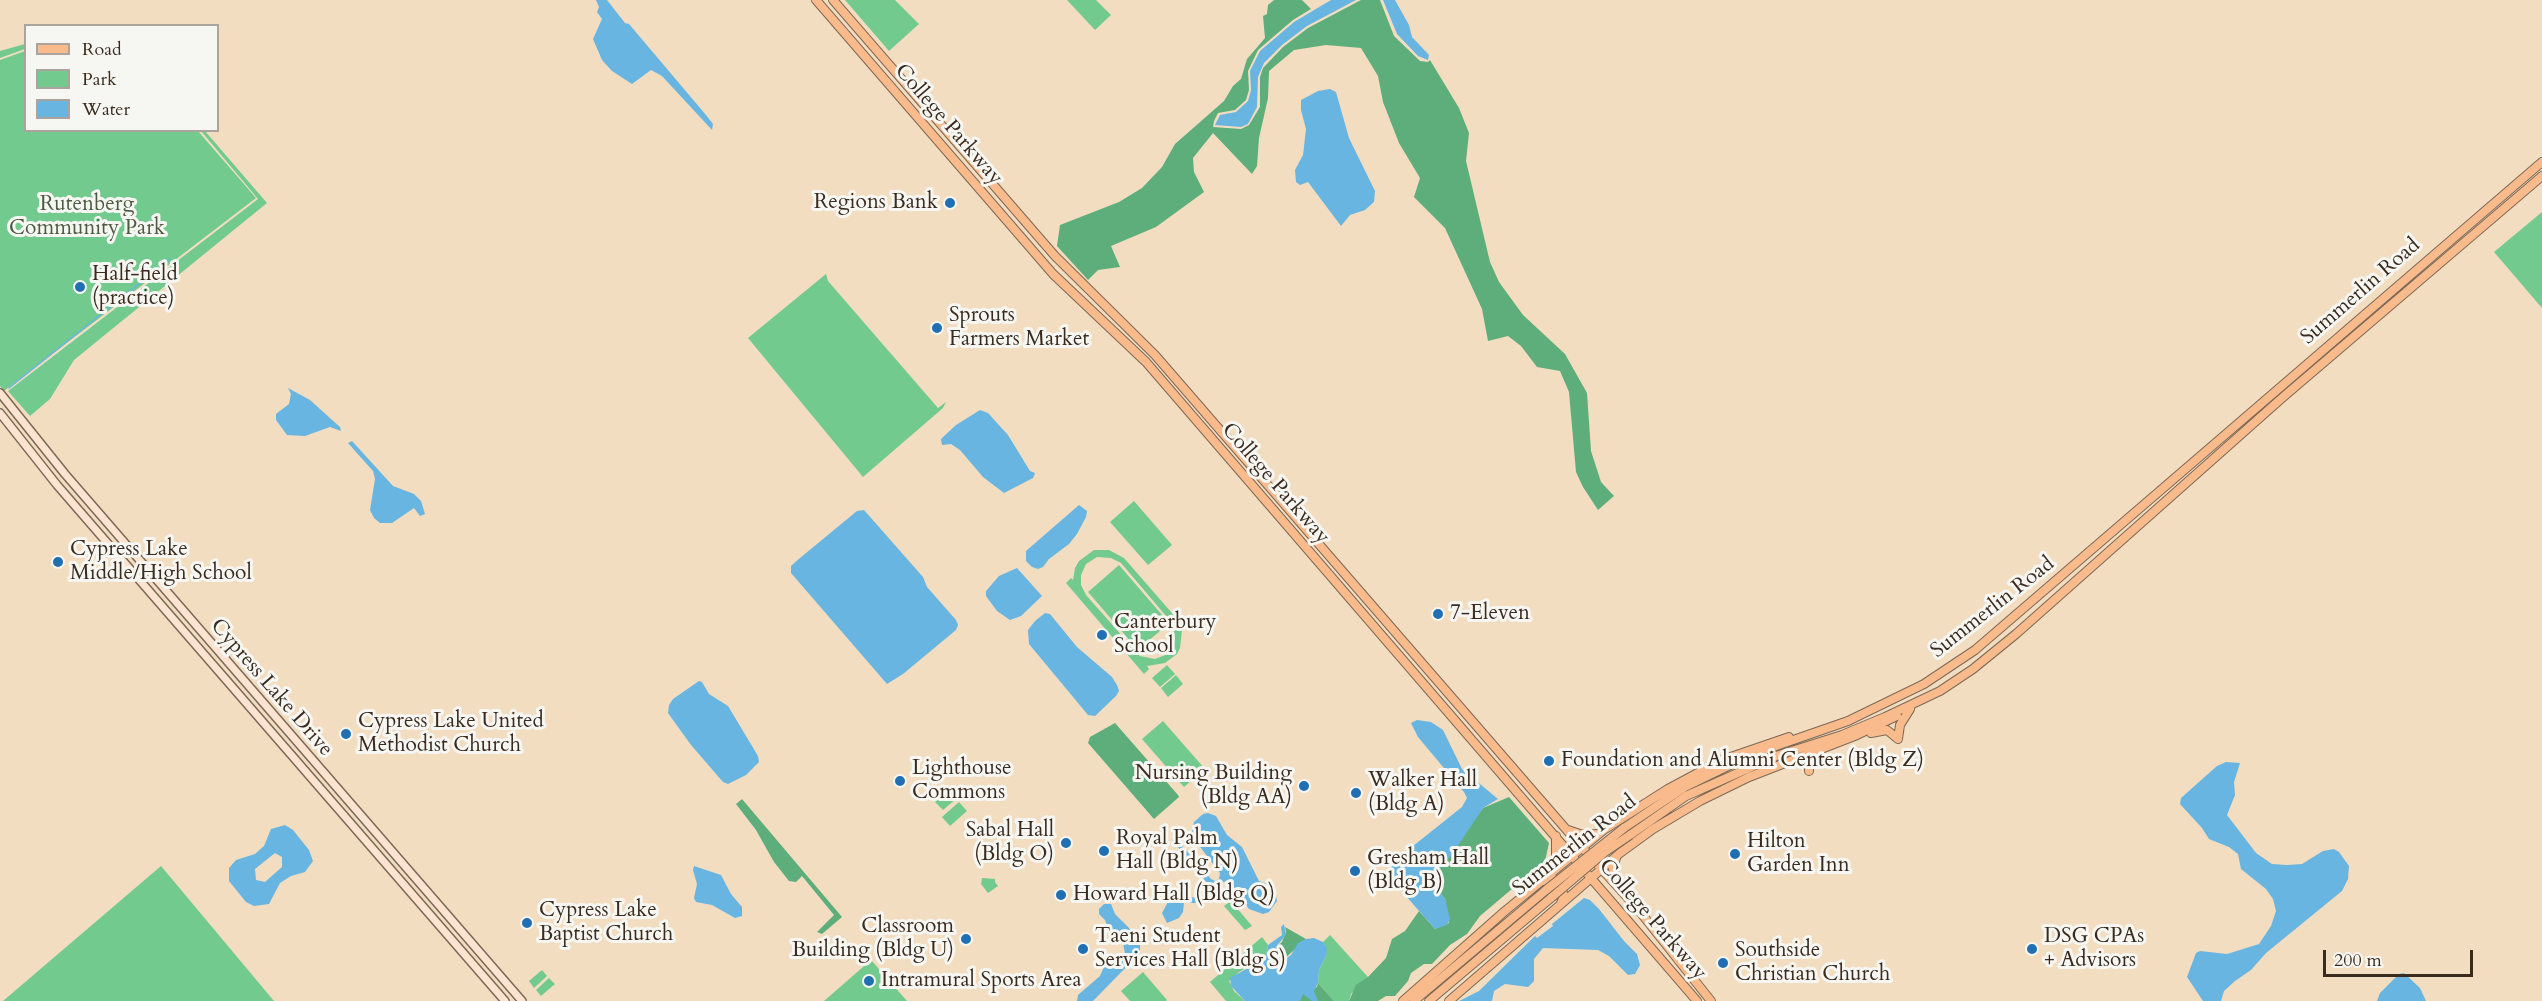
<!DOCTYPE html>
<html>
<head>
<meta charset="utf-8">
<style>
  body { margin:0 }
  #map { position:relative; width:2542px; height:1001px; overflow:hidden; background:#f2ddc1; font-family:Cardo,serif }
  canvas { display:block }
  .legend { position:absolute; left:24px; top:24px; width:195px; height:108px; box-sizing:border-box; background:#f6f6f2; border:2px solid #aba49d; margin:0; padding:8px 10px; list-style:none; font-size:18px; color:#3b2a1e }
  .legend li { display:flex; align-items:center; gap:12px; height:30px }
  .legend b { width:30px; border:2px solid #aba49d }
  .scale { position:absolute; left:2323px; top:950px; width:150px; height:27px; box-sizing:border-box; border:3px solid #3b2a1e; border-top:0; padding-left:8px; font-size:18px; line-height:21px; white-space:nowrap; color:#3b2a1e; -webkit-text-stroke:4px #f6f6f2; paint-order:stroke }
</style>
</head>
<body>
<div id="map">
<canvas width="2542" height="1001"></canvas>
<ul class="legend">
<li><b style="height:8px;background:#fabb8c"></b>Road</li>
<li><b style="height:16px;background:#72ca8f"></b>Park</li>
<li><b style="height:16px;background:#67b5e0"></b>Water</li>
</ul>
<div class="scale">200 m</div>
</div>
<script>
const c = document.querySelector('canvas').getContext('2d');
c.lineJoin = 'round';
function fillPath(path, color) {
  c.fillStyle = color;
  c.fill(path, 'evenodd');
}
function poly(rows) {
  const path = new Path2D();
  for (const r of rows) {
    path.moveTo(r[0], r[1]);
    for (let i = 2; i < r.length; i += 2) path.lineTo(r[i], r[i + 1]);
  }
  return path;
}
function strokePath(path, color, width, dash) {
  c.strokeStyle = color;
  c.lineWidth = width;
  c.lineCap = dash ? 'butt' : 'round';
  c.setLineDash(dash || []);
  c.stroke(path);
}
function label(font, color, halo, rows, align = 'center') {
  c.font = font + ' Cardo,serif';
  c.lineWidth = 6;
  c.setLineDash([]);
  c.textBaseline = 'middle';
  c.strokeStyle = halo;
  c.fillStyle = color;
  for (const [text, x, y, turn = 0] of rows) {
    c.save();
    c.translate(x, y);
    c.rotate((+turn || 0) * Math.PI / 180);
    c.textAlign = isNaN(turn) ? turn : align;
    if (halo) c.strokeText(text, 0, 0);
    c.fillText(text, 0, 0);
    c.restore();
  }
}
fillPath(poly([
  [845,0,895,0,919,24,889,51],
  [1067,0,1096,0,1111,15,1095,30],
  [25,44,25,49,0,58,0,51],
  [25,51,26,130,198,131,256,198,4,391,0,386,0,60],
  [201,131,205,131,267,203,74,360,50,399,30,416,8,391,258,199],
  [2542,212,2542,308,2494,252],
  [826,274,828,281,938,408,946,402,943,408,863,477,748,338],
  [1134,501,1172,545,1148,565,1110,522],
  [1094,550,1109,550,1124,558,1178,620,1182,630,1180,648,1177,654,1165,663,1147,666,1149,669,1144,674,1066,583,1071,578,1073,580,1075,568,1079,561],
  [1097,557,1111,558,1121,563,1172,623,1175,639,1172,649,1168,654,1155,659,1140,656,1086,595,1081,585,1081,575,1086,564],
  [1119,565,1169,623,1138,650,1088,592],
  [1167,665,1175,674,1160,687,1152,678],
  [1176,675,1183,684,1168,697,1161,688],
  [1163,721,1205,769,1184,787,1142,739],
  [949,790,956,799,943,810,935,802],
  [959,802,967,811,950,826,942,817],
  [161,866,274,1001,3,1001],
  [982,878,995,879,995,882,998,886,988,893,981,884],
  [1231,901,1252,926,1245,930,1224,906],
  [1330,935,1368,977,1351,994,1349,1001,1334,1001,1318,983,1319,970,1326,956,1325,945,1323,942],
  [1262,937,1268,945,1266,957,1239,972,1229,981,1234,991,1245,1001,1226,1001,1210,982],
  [871,960,907,1001,824,1001],
  [542,970,547,976,534,988,529,981],
  [1143,972,1167,1000,1166,1001,1130,1001,1121,991],
  [549,978,555,984,541,996,536,990]
]), '#72ca8f');
fillPath(poly([
  [1274,0,1302,0,1311,9,1293,20,1258,50,1248,71,1249,90,1246,100,1235,110,1218,113,1214,121,1213,127,1241,129,1249,125,1260,107,1260,77,1263,68,1283,47,1308,28,1361,0,1380,0,1394,36,1420,61,1428,62,1430,60,1459,108,1469,133,1466,161,1490,262,1499,282,1523,315,1565,354,1587,393,1591,451,1601,482,1614,496,1598,510,1583,487,1576,472,1569,392,1560,371,1537,367,1521,346,1508,336,1488,341,1482,309,1445,228,1414,197,1420,178,1399,143,1383,102,1378,76,1361,48,1326,45,1294,50,1269,71,1268,98,1259,138,1257,166,1252,174,1213,133,1193,158,1194,172,1204,192,1156,227,1111,246,1120,267,1098,270,1088,280,1057,246,1060,225,1119,202,1142,188,1162,167,1175,144,1224,101,1233,86,1241,79,1247,59,1265,38,1263,16,1267,14,1268,5],
  [1115,723,1178,795,1179,797,1154,819,1088,743,1090,737],
  [1509,797,1549,843,1545,861,1480,916,1467,934,1450,945,1432,964,1424,964,1411,973,1408,981,1395,996,1386,996,1378,1001,1349,1001,1356,985,1368,977,1386,958,1392,939,1405,931,1419,911,1435,929,1449,923,1445,899,1433,884,1433,877,1483,808],
  [742,799,842,917,822,934,817,932,834,915,802,876,796,882,789,881,774,862,756,830,736,804],
  [1285,927,1306,939,1281,962,1274,954,1275,948,1282,942,1286,932],
  [1318,983,1334,1001,1300,1001,1301,995,1317,987]
]), '#5dae7a');
fillPath(poly([
  [596,0,607,0,625,23,629,24,706,115,713,124,712,130,662,76,651,70,632,84,612,71,602,60,593,39,602,19,597,12,599,7],
  [1331,0,1356,0,1307,26,1282,45,1264,63,1258,77,1257,107,1248,124,1241,127,1215,125,1220,115,1236,112,1248,101,1251,90,1250,71,1260,51,1294,22],
  [1383,0,1395,0,1409,25,1412,37,1429,55,1428,60,1418,56,1397,34],
  [1330,89,1336,92,1349,138,1375,191,1374,202,1365,210,1350,215,1341,226,1308,182,1300,185,1296,182,1295,170,1303,155,1306,129,1301,110,1301,100,1318,91],
  [288,388,310,400,340,427,341,431,330,427,305,436,287,435,276,420,276,414,289,404,291,394],
  [980,410,988,413,1008,435,1030,471,1035,473,1033,478,1004,493,983,477,960,450,951,444,942,445,941,439,956,425],
  [352,441,393,486,414,494,421,501,425,514,420,516,414,508,392,523,380,523,374,518,370,510,375,479,373,471,348,443],
  [1079,505,1087,511,1086,517,1077,534,1069,544,1049,559,1043,567,1038,569,1032,567,1026,561,1026,551],
  [864,510,923,577,927,587,956,620,958,625,956,630,903,674,887,684,791,573,791,566,800,558,857,511],
  [1017,568,1042,596,1021,616,1010,620,997,611,986,596,986,591,999,576],
  [1045,613,1050,614,1077,647,1112,677,1117,685,1119,691,1116,696,1095,716,1088,715,1029,644,1028,630,1035,621],
  [699,681,702,682,709,694,728,706,758,756,759,762,746,775,728,784,723,782,691,745,668,713,669,705,673,699],
  [1417,720,1431,722,1443,730,1462,769,1498,799,1483,808,1451,856,1442,864,1439,873,1433,877,1433,884,1445,899,1450,919,1447,925,1435,929,1391,879,1389,870,1398,858,1462,807,1467,798,1464,792,1418,737,1411,723],
  [2226,762,2240,763,2234,782,2235,795,2227,815,2256,853,2272,864,2287,865,2302,864,2323,851,2334,849,2339,852,2349,866,2348,879,2342,891,2266,953,2251,970,2235,981,2224,991,2221,1001,2203,1001,2187,977,2196,953,2200,951,2227,954,2259,944,2271,926,2276,911,2273,899,2266,889,2241,869,2238,854,2229,847,2209,839,2202,828,2180,804,2181,798,2217,766],
  [1208,813,1216,816,1227,835,1242,847,1259,881,1268,884,1275,891,1277,901,1269,912,1263,914,1249,909,1229,880,1221,883,1217,890,1209,892,1208,884,1172,840,1174,838,1178,841,1211,879,1215,881,1219,879,1220,873,1191,835,1194,822,1203,814],
  [285,825,293,830,309,850,313,861,305,872,291,876,280,883,269,904,254,906,246,902,229,881,229,868,236,860,255,854,264,846,271,829],
  [275,853,282,857,282,867,265,882,256,880,255,869],
  [694,866,721,875,731,894,742,907,742,916,735,918,712,905,696,902,694,898,697,884,693,870],
  [1180,893,1190,898,1200,896,1202,898,1197,903,1184,903,1183,912,1179,918,1167,923,1162,913,1169,900],
  [1584,898,1590,900,1599,909,1624,941,1637,954,1640,965,1635,974,1628,975,1609,956,1598,950,1543,948,1534,959,1534,981,1528,987,1505,984,1494,991,1492,1001,1459,1001,1479,991,1535,936,1537,938,1553,926,1552,924],
  [1104,904,1111,904,1115,914,1134,933,1140,943,1140,953,1093,1001,1077,1001,1078,995,1100,976,1104,967,1115,966,1125,953,1122,939,1110,932,1105,920,1099,914,1099,909],
  [1284,924,1286,935,1275,948,1274,954,1281,962,1291,955,1298,943,1306,939,1314,938,1323,942,1327,948,1326,956,1319,970,1318,983,1314,991,1318,1001,1312,1001,1303,994,1300,1001,1245,1001,1231,986,1230,978,1266,958,1268,945,1282,935,1281,927],
  [2404,973,2420,988,2426,1001,2377,1001,2380,993,2399,974]
]), '#67b5e0');
strokePath(poly([
  [9,388,170,259]
]), '#67b5e0', 1.5);
const secondary = poly([
  [0,393,65,474,522,1001],
  [0,413,57,485,505,1001]
]);
const primary = poly([
  [816,0,1053,274,1146,362,1697,1001],
  [833,0,1055,256,1155,355,1578,843,1637,908,1711,1001],
  [1871,733,1887,730,1898,739],
  [1898,739,1900,725,1910,709],
  [1809,771,1809,763,1817,751],
  [1624,828,1685,787,1753,754,1848,721,1924,684,1975,650,2542,162],
  [1568,830,1583,835,1597,834],
  [1630,835,1686,796,1776,756,1842,735,1885,717,1940,691,1973,669,2016,634,2282,398,2542,176],
  [1616,858,1613,869,1618,883],
  [1551,872,1556,858,1556,836],
  [1543,881,1554,879,1561,887,1564,896,1561,903],
  [1403,1001,1505,911,1605,829,1668,789,1722,760,1789,737],
  [1414,1001,1546,890],
  [1429,1001,1552,897],
  [1449,1001,1620,853,1653,829,1700,801,1749,777,1857,735,1897,716]
]);
strokePath(secondary, '#7b6957', 10);
strokePath(primary, '#7b6957', 10);
strokePath(secondary, '#fde4d1', 7);
strokePath(primary, '#fabb8c', 8);
const primaryBridge = poly([
  [1546,890,1624,828],
  [1552,897,1605,852,1630,835]
]);
strokePath(primaryBridge, '#7b6957', 10, []);
strokePath(primaryBridge, '#fabb8c', 8);
for (const [x, y, r, color] of [
  [950,203,6,"#1f6fb2"],
  [80,287,6,"#1f6fb2"],
  [937,328,6,"#1f6fb2"],
  [58,562,6,"#1f6fb2"],
  [1438,614,6,"#1f6fb2"],
  [1102,635,6,"#1f6fb2"],
  [346,734,6,"#1f6fb2"],
  [1549,761,6,"#1f6fb2"],
  [900,781,6,"#1f6fb2"],
  [1304,786,6,"#1f6fb2"],
  [1356,793,6,"#1f6fb2"],
  [1066,843,6,"#1f6fb2"],
  [1104,851,6,"#1f6fb2"],
  [1735,854,6,"#1f6fb2"],
  [1355,871,6,"#1f6fb2"],
  [1061,895,6,"#1f6fb2"],
  [527,923,6,"#1f6fb2"],
  [966,939,6,"#1f6fb2"],
  [1083,949,6,"#1f6fb2"],
  [2032,949,6,"#1f6fb2"],
  [1723,963,6,"#1f6fb2"],
  [869,981,6,"#1f6fb2"]
]) {
  const dot = new Path2D();
  dot.arc(x, y, r, 0, 2 * Math.PI);
  c.fillStyle = color;
  c.fill(dot);
  strokePath(dot, '#f6f6f2', 2);
}
label('21px', '#3b2a1e', '#f6f6f2', [
  ["College Parkway",948,125,49],
  ["Summerlin Road",2361,292,-41],
  ["College Parkway",1275,484,49],
  ["Summerlin Road",1993,608,-38],
  ["Cypress Lake Drive",271,688,49],
  ["Summerlin Road",1575,846,-38],
  ["College Parkway",1652,920,49]
]);
label('21px', '#3b2a1e', '#f6f6f2', [
  ["Regions Bank",938,203,"right"],
  ["Half-field",92,275],
  ["(practice)",92,299],
  ["Sprouts",949,316],
  ["Farmers Market",949,340],
  ["Cypress Lake",70,550],
  ["Middle/High School",70,574],
  ["7-Eleven",1450,614],
  ["Canterbury",1114,623],
  ["School",1114,647],
  ["Cypress Lake United",358,722],
  ["Methodist Church",358,746],
  ["Foundation and Alumni Center (Bldg Z)",1561,761],
  ["Lighthouse",912,769],
  ["Commons",912,793],
  ["Nursing Building",1292,774,"right"],
  ["(Bldg AA)",1292,798,"right"],
  ["Walker Hall",1368,781],
  ["(Bldg A)",1368,805],
  ["Sabal Hall",1054,831,"right"],
  ["(Bldg O)",1054,855,"right"],
  ["Royal Palm",1116,839],
  ["Hall (Bldg N)",1116,863],
  ["Hilton",1747,842],
  ["Garden Inn",1747,866],
  ["Gresham Hall",1367,859],
  ["(Bldg B)",1367,883],
  ["Howard Hall (Bldg Q)",1073,895],
  ["Cypress Lake",539,911],
  ["Baptist Church",539,935],
  ["Classroom",954,927,"right"],
  ["Building (Bldg U)",954,951,"right"],
  ["Taeni Student",1095,937],
  ["Services Hall (Bldg S)",1095,961],
  ["DSG CPAs",2044,937],
  ["+ Advisors",2044,961],
  ["Southside",1735,951],
  ["Christian Church",1735,975],
  ["Intramural Sports Area",881,981]
], 'left');
label('21px', '#4c5a40', '#f6f6f2', [
  ["Rutenberg",87,205],
  ["Community Park",87,229]
]);
</script>
</body>
</html>
